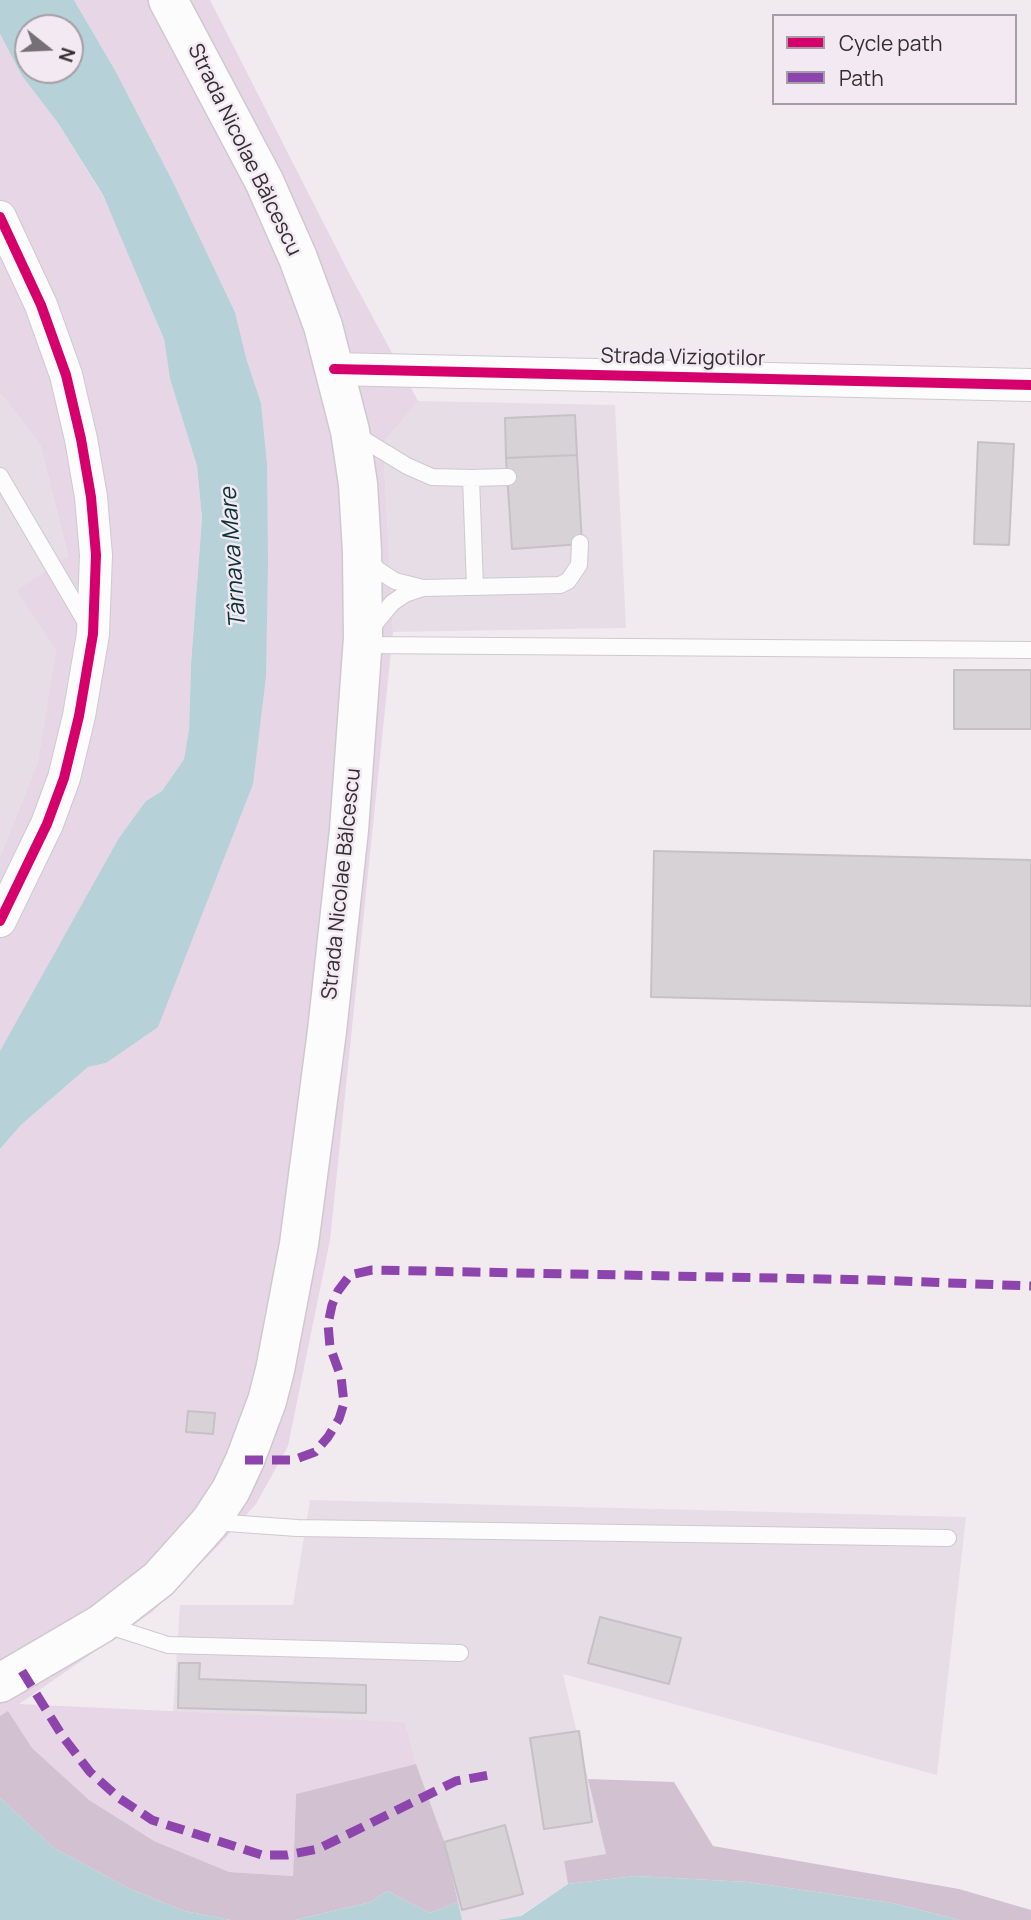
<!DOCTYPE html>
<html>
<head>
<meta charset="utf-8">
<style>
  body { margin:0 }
  #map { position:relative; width:1031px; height:1920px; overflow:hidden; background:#f1ebf0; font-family:Manrope,sans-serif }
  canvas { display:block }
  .legend { position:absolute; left:772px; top:14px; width:245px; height:91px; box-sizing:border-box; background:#f3e9f2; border:2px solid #a69ea5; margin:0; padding:9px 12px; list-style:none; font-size:21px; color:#322e32 }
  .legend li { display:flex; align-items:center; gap:14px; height:35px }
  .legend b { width:35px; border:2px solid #a69ea5 }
  .north { position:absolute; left:14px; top:14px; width:70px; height:70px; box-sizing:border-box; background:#f3e9f2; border:2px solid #a69ea5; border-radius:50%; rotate:108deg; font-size:19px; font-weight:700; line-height:28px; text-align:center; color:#322e32 }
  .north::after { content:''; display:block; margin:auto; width:24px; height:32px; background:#757074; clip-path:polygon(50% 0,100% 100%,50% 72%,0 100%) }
</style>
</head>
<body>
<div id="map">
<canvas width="1031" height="1920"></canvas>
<ul class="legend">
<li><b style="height:9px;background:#d6006c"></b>Cycle path</li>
<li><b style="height:9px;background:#8e44ad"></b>Path</li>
</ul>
<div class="north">N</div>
</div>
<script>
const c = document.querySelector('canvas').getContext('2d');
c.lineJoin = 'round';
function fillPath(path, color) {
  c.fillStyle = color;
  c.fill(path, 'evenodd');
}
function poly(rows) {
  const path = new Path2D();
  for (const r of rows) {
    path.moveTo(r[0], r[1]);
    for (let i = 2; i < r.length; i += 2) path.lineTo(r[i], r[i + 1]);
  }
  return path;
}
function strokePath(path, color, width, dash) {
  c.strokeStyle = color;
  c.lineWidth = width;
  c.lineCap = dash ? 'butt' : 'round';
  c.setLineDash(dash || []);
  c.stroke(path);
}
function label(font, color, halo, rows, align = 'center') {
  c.font = font + ' Manrope,sans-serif';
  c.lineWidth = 5;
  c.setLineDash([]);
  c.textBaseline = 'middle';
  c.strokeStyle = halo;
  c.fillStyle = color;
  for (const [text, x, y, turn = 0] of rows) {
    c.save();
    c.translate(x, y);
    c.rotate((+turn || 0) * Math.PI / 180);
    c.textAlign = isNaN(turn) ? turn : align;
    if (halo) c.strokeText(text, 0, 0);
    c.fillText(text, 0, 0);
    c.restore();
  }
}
fillPath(poly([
  [0,393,40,444,68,557,16,591,56,650,38,761,0,857],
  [418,401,615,405,626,628,393,632,383,443],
  [310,1500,966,1517,937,1775,563,1674,606,1854,564,1861,568,1884,520,1916,497,1920,462,1920,444,1842,416,1764,405,1722,173,1713,180,1605,293,1605]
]), '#e7dde6');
fillPath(poly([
  [74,0,210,0,349,273,418,401,383,443,393,632,330,1240,288,1446,256,1504,220,1544,152,1612,19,1704,405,1722,416,1764,296,1794,293,1876,228,1872,154,1841,88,1800,32,1748,8,1712,0,1716,0,1149,21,1125,88,1067,106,1063,266,676,267,463,261,403,247,361,235,312,173,182,116,72],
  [0,34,22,76,58,123,103,196,136,270,164,339,170,379,197,466,202,518,191,664,189,730,184,759,162,791,146,801,0,1051,0,857,38,761,56,650,16,591,68,556,40,444,0,393]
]), '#e7d6e6');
fillPath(poly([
  [8,1711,32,1748,89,1800,154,1841,229,1872,293,1876,296,1794,416,1764,444,1841,458,1902,430,1913,387,1891,371,1902,295,1920,231,1920,184,1911,130,1889,54,1848,0,1798,0,1716],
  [588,1779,674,1782,713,1846,959,1889,1031,1910,1031,1920,959,1920,892,1903,748,1882,636,1876,568,1884,564,1861,606,1854]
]), '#d2c1d1');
fillPath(poly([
  [0,0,74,0,116,72,173,182,235,312,247,361,261,403,267,463,268,563,266,676,253,784,158,1027,106,1063,88,1067,21,1125,0,1149,0,1051,119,838,146,801,162,791,184,759,189,730,191,664,202,518,197,466,170,379,164,339,103,195,58,123,22,76,0,34],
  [70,28,70,70,28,70,28,28],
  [0,1798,54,1848,130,1889,184,1911,231,1920,0,1920],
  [636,1876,748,1882,892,1903,959,1920,497,1920,521,1916,568,1884],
  [387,1891,430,1913,458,1902,462,1920,295,1920,371,1902]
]), '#b6d1d8');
const building = poly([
  [575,415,577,455,506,458,505,418,575,415],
  [978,442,1014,444,1009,545,974,544,978,442],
  [577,455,582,544,512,549,506,458,577,455],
  [954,670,1031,670,1031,729,954,729,954,670],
  [654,851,1031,860,1031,1006,651,997,654,851],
  [188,1411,215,1413,213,1434,186,1432,188,1411],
  [600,1617,681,1638,669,1684,588,1663,600,1617],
  [179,1663,200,1663,199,1679,366,1685,366,1713,178,1708,179,1663],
  [579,1731,592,1822,544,1829,530,1738,579,1731],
  [505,1825,523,1894,462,1910,444,1842,505,1825]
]);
fillPath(building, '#d7d2d6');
strokePath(building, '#c6c1c5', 2);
const service = poly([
  [353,433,407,466,432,477,471,478,475,587],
  [0,476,88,626],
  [471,478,508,477],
  [368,558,378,570,395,581,423,588],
  [369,631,392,603,405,594,423,588,560,585,568,581,579,565,580,543],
  [363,645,1031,650],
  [213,1522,297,1528,948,1538],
  [103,1624,168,1645,460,1653]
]);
const minor = poly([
  [0,217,41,305,66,375,81,439,91,497,96,555,93,634,79,716,64,778,47,824,0,921],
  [334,369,1031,385]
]);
const secondary = poly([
  [0,1683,101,1624,159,1579,210,1522,231,1490,245,1460,267,1401,275,1370,299,1244,327,1031,349,830,363,638,362,551,358,484,350,431,323,326,298,258,264,181,168,0]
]);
strokePath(service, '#cec9cd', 18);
strokePath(minor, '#cec9cd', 34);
strokePath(secondary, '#cec9cd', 41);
strokePath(service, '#fdfcfd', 16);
strokePath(minor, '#fdfcfd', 32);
strokePath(secondary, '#fdfcfd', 38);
strokePath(poly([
  [245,1460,293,1460,315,1452,328,1437,339,1419,344,1403,341,1377,330,1347,328,1324,332,1305,338,1291,350,1275,372,1270,872,1280,1031,1286],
  [22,1671,63,1737,90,1772,119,1798,152,1820,262,1855,287,1855,318,1849,456,1781,495,1774]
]), '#8e44ad', 9, [18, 9]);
strokePath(poly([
  [0,217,41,305,66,375,81,439,91,497,96,555,93,634,79,716,64,778,47,824,0,921],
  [334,369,1031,385]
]), '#d6006c', 10);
label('21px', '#322e32', '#f3e9f2', [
  ["Strada Nicolae Bălcescu",244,150,64],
  ["Strada Vizigotilor",683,358,1],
  ["Strada Nicolae Bălcescu",342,884,-84]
]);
label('italic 23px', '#083238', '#f3e9f2', [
  ["Târnava Mare",234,558,-94]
]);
</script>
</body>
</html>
